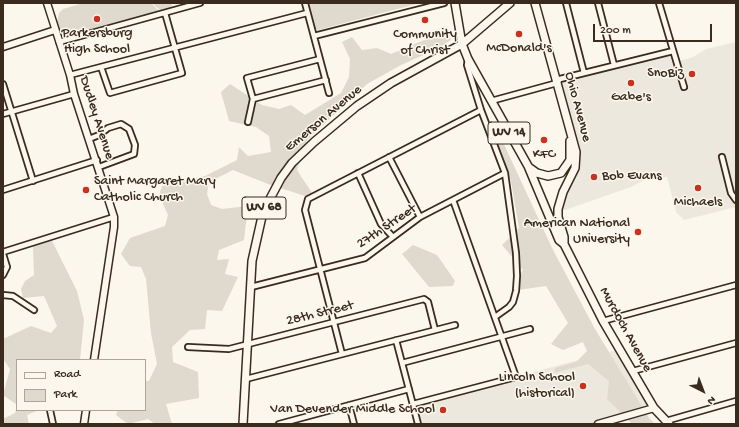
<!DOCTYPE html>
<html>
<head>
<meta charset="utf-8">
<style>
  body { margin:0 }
  #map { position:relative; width:739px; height:427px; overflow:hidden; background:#fbf7ec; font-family:"Gochi Hand",sans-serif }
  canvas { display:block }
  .frame { position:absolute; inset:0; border:4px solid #3b2a1e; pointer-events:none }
  .legend { position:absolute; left:16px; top:359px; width:130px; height:52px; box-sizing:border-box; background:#fbf7ec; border:1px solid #aea59a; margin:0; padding:5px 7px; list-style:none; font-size:12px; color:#3b2a1e }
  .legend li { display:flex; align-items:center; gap:8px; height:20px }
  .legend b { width:20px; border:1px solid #aea59a }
  .north { position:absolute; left:683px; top:371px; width:40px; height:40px; -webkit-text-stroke:3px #fbf7ec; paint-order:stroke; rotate:138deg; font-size:11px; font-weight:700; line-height:16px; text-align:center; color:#3b2a1e }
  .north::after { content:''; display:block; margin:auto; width:14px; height:18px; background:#3b2a1e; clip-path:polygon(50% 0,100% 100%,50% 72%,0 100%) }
  .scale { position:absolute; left:593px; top:24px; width:119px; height:18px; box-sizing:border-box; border:2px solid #3b2a1e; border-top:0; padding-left:5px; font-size:12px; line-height:14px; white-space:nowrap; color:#3b2a1e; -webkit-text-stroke:3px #fbf7ec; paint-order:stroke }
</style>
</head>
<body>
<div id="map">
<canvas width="739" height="427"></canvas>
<div class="frame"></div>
<ul class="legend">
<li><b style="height:5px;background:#fbf7ec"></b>Road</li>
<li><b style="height:11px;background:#dfd9ce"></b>Park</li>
</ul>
<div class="north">N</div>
<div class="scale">200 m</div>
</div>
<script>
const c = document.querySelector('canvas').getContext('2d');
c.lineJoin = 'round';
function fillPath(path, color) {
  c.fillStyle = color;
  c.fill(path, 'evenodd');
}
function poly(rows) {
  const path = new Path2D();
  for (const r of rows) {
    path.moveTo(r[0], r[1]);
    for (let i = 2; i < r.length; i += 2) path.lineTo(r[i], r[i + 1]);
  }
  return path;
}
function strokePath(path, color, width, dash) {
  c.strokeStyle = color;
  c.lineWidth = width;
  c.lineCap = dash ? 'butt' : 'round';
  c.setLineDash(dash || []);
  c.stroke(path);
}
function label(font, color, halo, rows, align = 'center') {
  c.font = font + ' "Gochi Hand",sans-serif';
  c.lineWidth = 3;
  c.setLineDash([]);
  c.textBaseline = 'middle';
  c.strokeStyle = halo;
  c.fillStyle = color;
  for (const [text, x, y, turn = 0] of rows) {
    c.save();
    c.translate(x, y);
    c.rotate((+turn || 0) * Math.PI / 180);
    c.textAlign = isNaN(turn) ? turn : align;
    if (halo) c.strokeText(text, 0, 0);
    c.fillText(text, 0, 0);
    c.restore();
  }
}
fillPath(poly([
  [736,42,736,207,684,220,676,212,667,177,656,178,652,176,631,187,565,210,558,209,576,160,557,83,560,79,673,51,676,62,693,57,706,49],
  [620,349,654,408,598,424,418,424,413,404]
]), '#ede8dd');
fillPath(poly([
  [83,3,151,3,159,11,67,36,62,35,57,22,59,13,63,9],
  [152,3,171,3,172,8,161,11],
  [309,3,420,3,318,30,315,28],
  [448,32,451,40,439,48,401,65,367,84,307,140,297,170,312,193,308,197,268,184,233,170,209,182,207,194,211,205,222,209,248,206,244,240,219,250,217,260,229,259,225,274,238,277,222,311,207,310,205,329,190,330,172,347,173,362,198,372,199,398,166,404,172,424,155,424,148,419,128,424,116,415,118,410,145,410,145,381,149,381,157,364,151,333,146,279,141,267,130,266,121,254,130,238,165,226,168,215,159,195,162,186,205,176,237,160,239,147,248,156,271,152,269,136,256,127,229,121,221,92,230,84,262,105,279,109,291,105,305,115,341,93,349,77,350,59,342,42,352,37,362,50,377,48,391,54,436,35],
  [495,125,553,250,595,329,649,418,655,424,632,424,607,399,609,381,588,364,554,373,555,368,576,362,587,351,583,342,563,350,551,344,568,323,546,286,511,291,523,270,502,245,519,228,511,181,491,130],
  [51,239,77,291,84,320,80,360,17,360,17,410,39,410,27,415,29,424,3,424,3,419,15,413,17,405,3,395,10,369,3,359,3,339,31,326,51,333,57,326,44,296,23,298,21,289,25,281,34,275,33,246],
  [413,245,437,255,455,281,453,286,429,287,402,254]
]), '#dfd9ce');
const street = poly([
  [305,3,329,93],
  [566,3,584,73],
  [598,3,614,65],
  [659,3,684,87],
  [314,36,444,3],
  [59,42,200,3],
  [468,59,467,65,481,110,505,173,516,253,517,276,516,291,513,302,509,307,495,317],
  [101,67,110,93,182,73,165,13],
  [70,75,307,13],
  [3,84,33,181],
  [253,99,326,80],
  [491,101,557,83,560,79,673,51],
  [3,114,74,94],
  [248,122,253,99,247,78,320,59],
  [89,139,99,135,108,128,121,124,129,129,135,145,134,154,99,167],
  [389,157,420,217],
  [722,157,731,193,736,200],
  [358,173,381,224,393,237],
  [3,190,97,160],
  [3,252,114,217],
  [3,254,7,267,3,275],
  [251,287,365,258,420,217,505,173],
  [3,295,13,296,34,310],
  [603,321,736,285],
  [396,340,418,424],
  [188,347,229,349,424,299,428,302,435,330],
  [342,354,305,210,308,199,481,110],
  [402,363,530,329],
  [633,371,736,343],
  [246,379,455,325],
  [413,404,516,377,453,200],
  [349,405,354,424],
  [50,410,53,424],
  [666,421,736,401],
  [279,424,409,389]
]);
const secondary = poly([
  [47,3,70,75,74,94,114,217,114,227,94,360],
  [3,47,55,30],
  [84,424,86,410],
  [598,424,654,408]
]);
const primary = poly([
  [455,3,462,44,468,59,528,166,559,240,564,244,603,321,654,408,669,424],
  [535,3,576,152,575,168,563,192,558,209,558,217,564,237,564,244],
  [530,168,537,173,548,176,561,173,570,160,570,141],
  [243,424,252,261,263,212,281,178,292,163,314,142,357,106,391,83,462,44,510,3]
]);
strokePath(street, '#3b2a1e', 8);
strokePath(secondary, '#3b2a1e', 9);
strokePath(primary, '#3b2a1e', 10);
strokePath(street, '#fbf7ec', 4.5);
strokePath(secondary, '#fbf7ec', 6);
strokePath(primary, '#fbf7ec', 7);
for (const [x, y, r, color] of [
  [97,19,4,"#c8321e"],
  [425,20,4,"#c8321e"],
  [519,34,4,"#c8321e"],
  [692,74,4,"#c8321e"],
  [631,83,4,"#c8321e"],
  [544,140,4,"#c8321e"],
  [594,177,4,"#c8321e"],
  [698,188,4,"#c8321e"],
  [86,190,4,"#c8321e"],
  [638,232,4,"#c8321e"],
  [583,386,4,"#c8321e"],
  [443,410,4,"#c8321e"]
]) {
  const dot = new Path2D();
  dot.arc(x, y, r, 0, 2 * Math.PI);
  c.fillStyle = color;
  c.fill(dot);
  strokePath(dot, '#fbf7ec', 1.5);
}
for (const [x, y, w] of [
  [509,133,42],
  [264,208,44]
]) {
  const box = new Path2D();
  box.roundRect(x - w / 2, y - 11, w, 22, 3);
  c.fillStyle = '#fbf7ec';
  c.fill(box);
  strokePath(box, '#3b2a1e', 1);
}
label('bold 13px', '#3b2a1e', null, [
  ["WV 14",509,133],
  ["WV 68",264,208]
]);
label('14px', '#3b2a1e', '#fbf7ec', [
  ["Parkersburg",97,34],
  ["High School",97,50],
  ["Community",425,35],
  ["of Christ",425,51],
  ["McDonald's",519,49],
  ["SnoBiz",684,74,"right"],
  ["Gabe's",631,98],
  ["KFC",544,155],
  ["Bob Evans",602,177,"left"],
  ["Saint Margaret Mary",94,182,"left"],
  ["Catholic Church",94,198,"left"],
  ["Michaels",698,203],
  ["American National",630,224,"right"],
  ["University",630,240,"right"],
  ["Lincoln School",575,378,"right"],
  ["(historical)",575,394,"right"],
  ["Van Devender Middle School",435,410,"right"]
]);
label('14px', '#3b2a1e', '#fbf7ec', [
  ["Ohio Avenue",577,107,75],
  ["Dudley Avenue",96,118,72],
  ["Emerson Avenue",324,119,-40],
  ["27th Street",387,227,-34],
  ["28th Street",320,314,-14],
  ["Murdoch Avenue",625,330,61]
]);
</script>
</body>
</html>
